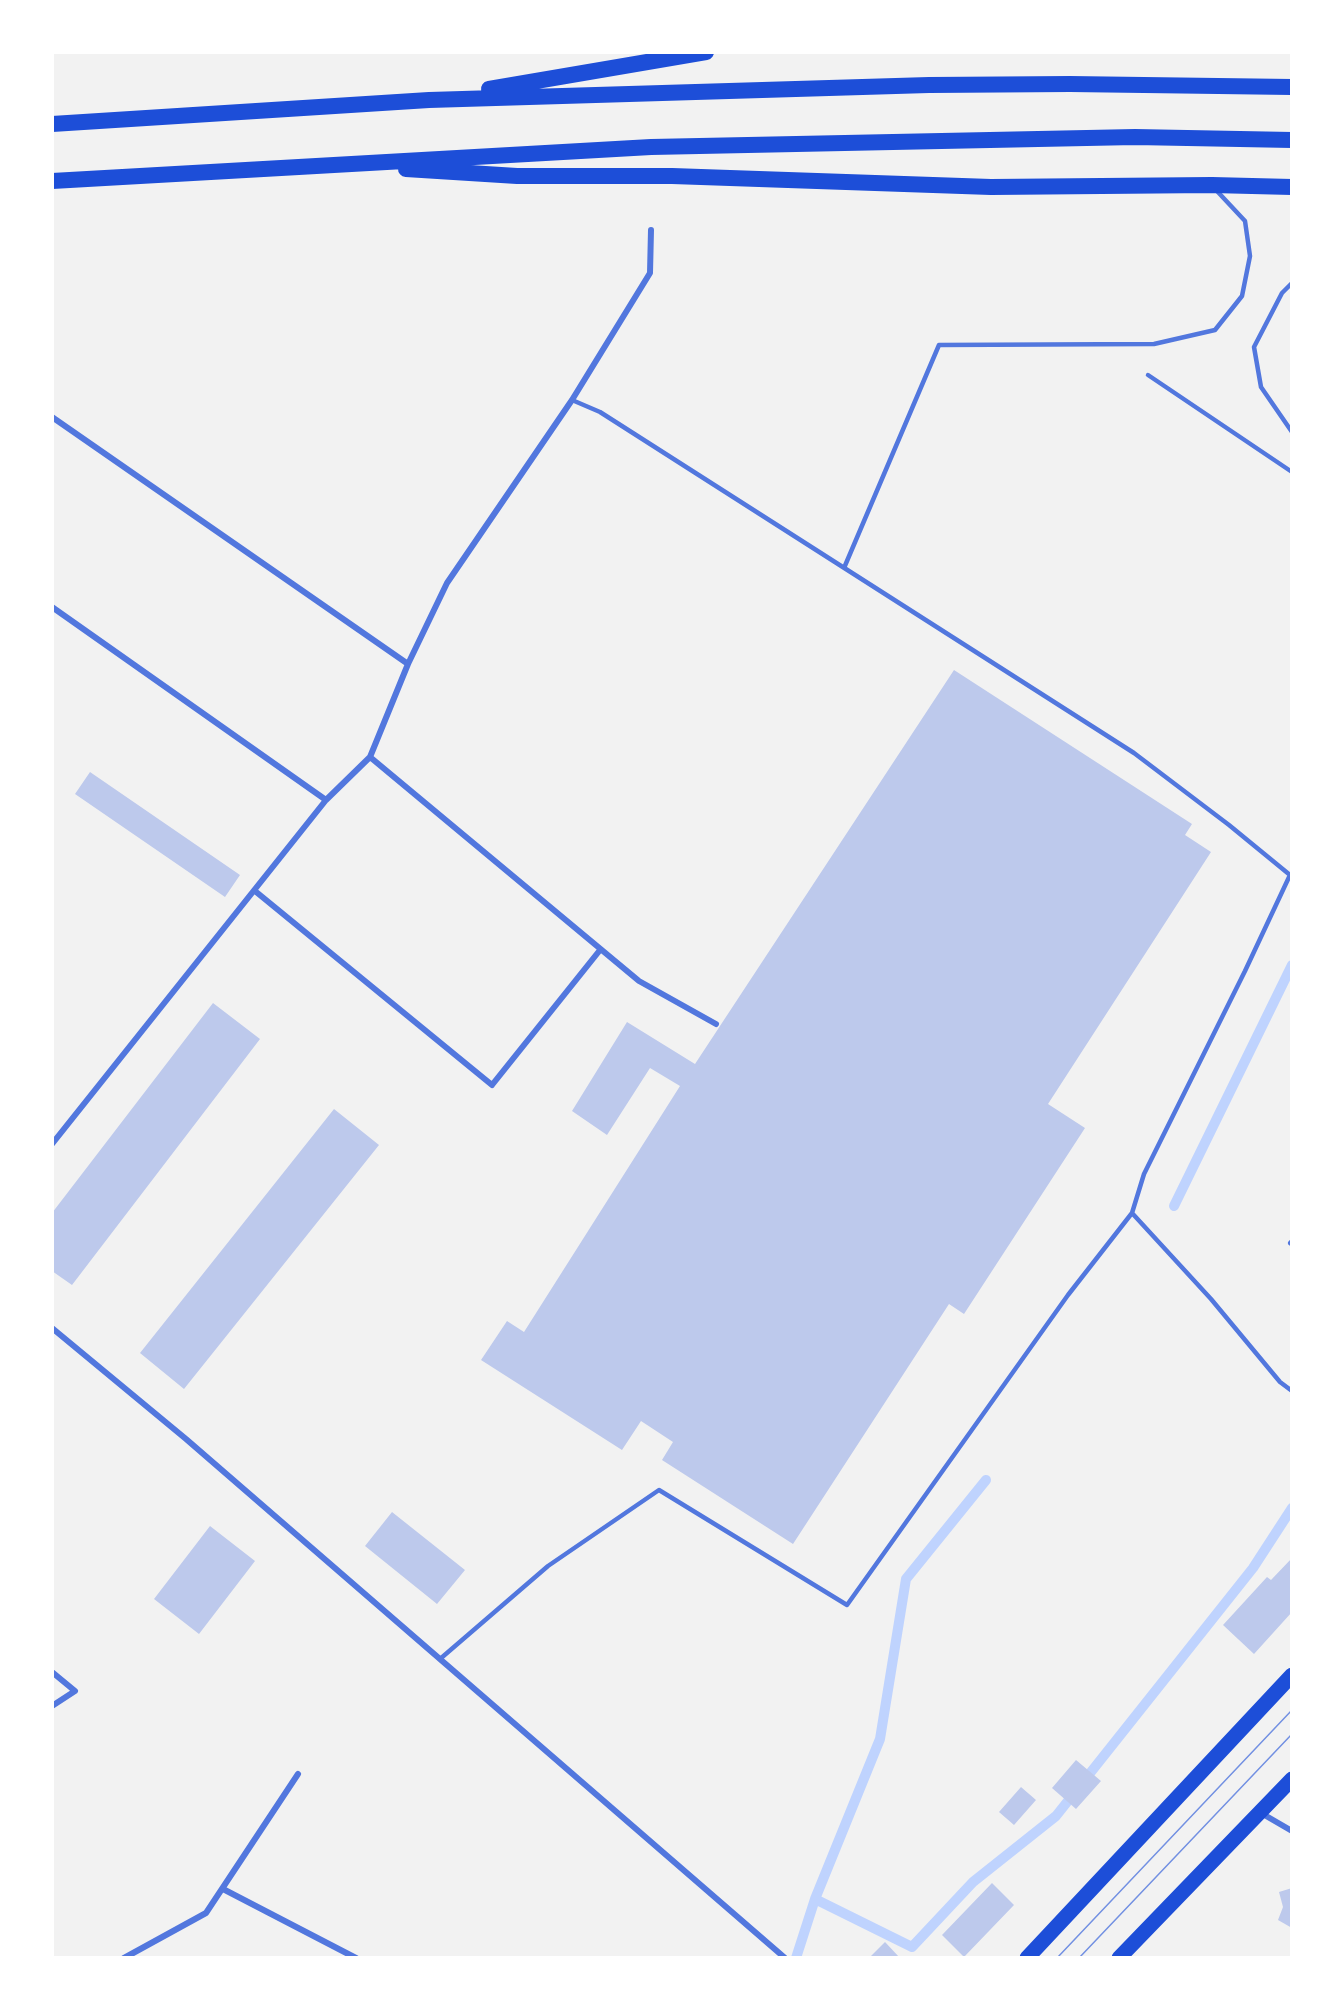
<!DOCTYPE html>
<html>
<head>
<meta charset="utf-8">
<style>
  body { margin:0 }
  #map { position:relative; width:1344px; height:2010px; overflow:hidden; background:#f2f2f2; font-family:"Libre Baskerville",serif }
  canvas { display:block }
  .frame { position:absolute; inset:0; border:54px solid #fff; pointer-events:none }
</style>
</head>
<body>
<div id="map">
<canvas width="1344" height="2010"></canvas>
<div class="frame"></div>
</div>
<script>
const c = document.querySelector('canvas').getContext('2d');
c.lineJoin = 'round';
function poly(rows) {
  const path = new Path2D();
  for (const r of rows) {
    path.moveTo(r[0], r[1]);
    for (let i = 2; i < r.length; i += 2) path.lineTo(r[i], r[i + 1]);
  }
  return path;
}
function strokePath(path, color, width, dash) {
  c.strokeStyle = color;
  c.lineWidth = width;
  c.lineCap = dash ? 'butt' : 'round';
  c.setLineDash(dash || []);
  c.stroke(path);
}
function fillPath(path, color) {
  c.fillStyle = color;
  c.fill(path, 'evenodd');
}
strokePath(poly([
  [1174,1206,1292,965],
  [815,1899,912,1947,973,1882,1056,1816,1253,1568,1292,1508],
  [796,1958,815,1899,880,1739,906,1579,986,1480]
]), '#bfd3fe', 10);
fillPath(poly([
  [954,670,1192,824,1185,835,1211,852,1048,1104,1085,1128,964,1314,949,1304,793,1544,662,1460,673,1442,641,1421,622,1450,481,1360,507,1321,524,1332,680,1086,650,1068,607,1135,572,1111,627,1022,695,1064],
  [90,772,240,875,225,897,75,794],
  [213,1003,260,1039,72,1285,52,1271,52,1213],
  [334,1109,379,1145,184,1389,140,1353],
  [392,1512,465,1570,437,1604,365,1546],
  [210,1526,255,1561,199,1634,154,1599],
  [1292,1558,1292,1612,1254,1654,1223,1625,1267,1577,1271,1580],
  [1076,1760,1101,1781,1076,1809,1052,1788],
  [1021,1787,1036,1800,1014,1825,999,1812],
  [992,1883,1014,1905,964,1957,942,1935],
  [1292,1888,1292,1928,1278,1920,1283,1907,1279,1892],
  [885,1942,900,1958,869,1958]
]), '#bdc9ec');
strokePath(poly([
  [1292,283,1282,293,1254,347,1261,387,1292,432],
  [1148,375,1292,472],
  [572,400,600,412,1134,753,1229,825,1290,875,1245,971,1144,1174,1132,1213],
  [844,568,939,345,1154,344,1215,330,1242,296,1250,256,1245,221,1216,190],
  [440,1659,548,1566,659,1490,847,1605,1068,1295,1132,1213,1211,1299,1280,1382,1292,1391]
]), '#5277de', 4.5);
strokePath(poly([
  [52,417,408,664],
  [52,607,326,800],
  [370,757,639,981,716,1024],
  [255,891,492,1085,600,950],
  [52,1144,326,800,370,757,408,664,447,583,572,400,650,273,651,230],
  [1291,1243,1292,1242],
  [52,1328,186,1439,785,1958],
  [52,1672,75,1691,52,1706],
  [1261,1813,1292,1831],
  [223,1889,356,1958],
  [124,1958,206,1913,298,1774]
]), '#5277de', 6);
strokePath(poly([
  [1027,1958,1292,1675],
  [1119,1958,1292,1779]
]), '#1d4ed8', 15);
strokePath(poly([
  [489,89,706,52],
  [52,124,429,100,929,85,1070,84,1292,87],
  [406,169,517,176,672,176,991,187,1212,185,1292,187],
  [52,181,651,147,1135,137,1292,140]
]), '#1d4ed8', 16);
strokePath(poly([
  [1057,1958,1292,1710],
  [1079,1958,1292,1734]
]), '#7290e2', 1.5);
</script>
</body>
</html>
